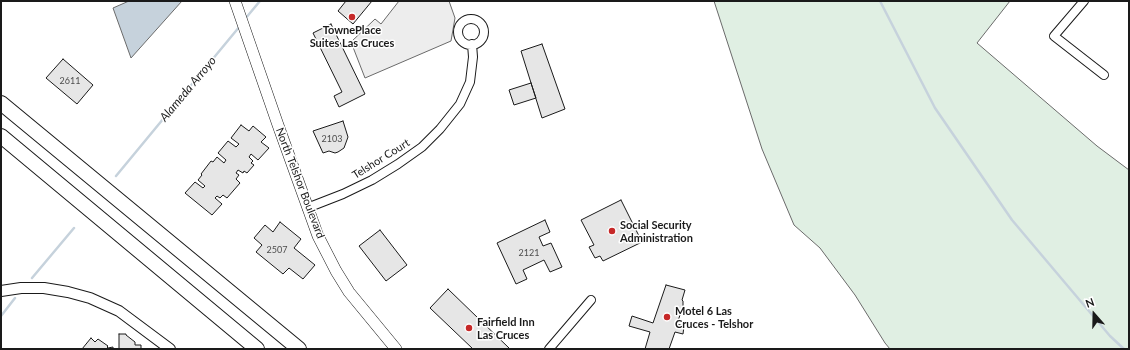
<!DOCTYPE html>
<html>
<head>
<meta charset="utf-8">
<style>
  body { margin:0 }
  #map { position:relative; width:1130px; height:350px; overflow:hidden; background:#fff; font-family:Lato,sans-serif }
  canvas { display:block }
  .frame { position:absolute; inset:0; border:2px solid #1a1a1a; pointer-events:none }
  .north { position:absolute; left:1074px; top:294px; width:40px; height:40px; -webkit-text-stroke:3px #fff; paint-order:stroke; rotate:340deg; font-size:11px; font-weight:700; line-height:16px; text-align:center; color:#1a1a1a }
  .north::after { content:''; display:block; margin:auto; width:14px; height:18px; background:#1a1a1a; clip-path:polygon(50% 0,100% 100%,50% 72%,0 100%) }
</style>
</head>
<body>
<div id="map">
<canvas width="1130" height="350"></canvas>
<div class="frame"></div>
<div class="north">N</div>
</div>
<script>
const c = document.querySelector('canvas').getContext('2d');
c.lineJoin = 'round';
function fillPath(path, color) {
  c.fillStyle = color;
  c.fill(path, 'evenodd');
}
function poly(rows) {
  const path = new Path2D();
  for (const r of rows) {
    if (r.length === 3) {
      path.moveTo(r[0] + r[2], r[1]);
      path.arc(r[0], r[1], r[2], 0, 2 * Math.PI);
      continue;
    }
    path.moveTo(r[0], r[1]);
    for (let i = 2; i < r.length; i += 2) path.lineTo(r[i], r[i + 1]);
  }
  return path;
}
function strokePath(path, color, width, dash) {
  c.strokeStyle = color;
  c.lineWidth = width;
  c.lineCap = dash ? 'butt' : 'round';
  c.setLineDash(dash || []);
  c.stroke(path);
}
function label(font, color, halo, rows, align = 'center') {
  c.font = font + ' Lato,sans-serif';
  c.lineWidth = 3;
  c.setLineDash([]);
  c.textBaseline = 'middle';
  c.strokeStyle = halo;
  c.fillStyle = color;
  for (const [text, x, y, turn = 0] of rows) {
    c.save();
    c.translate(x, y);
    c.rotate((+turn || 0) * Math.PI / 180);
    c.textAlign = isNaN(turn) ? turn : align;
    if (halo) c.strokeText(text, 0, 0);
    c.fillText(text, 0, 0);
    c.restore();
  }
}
const green = poly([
  [714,1,1010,1,977,43,1097,146,1129,170,1129,349,890,349,885,343,855,295,820,248,794,225,762,149,714,1]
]);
fillPath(green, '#e0efe3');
strokePath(green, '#6a6a6a', 1);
const parking = poly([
  [399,1,449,1,455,18,451,41,365,78,351,42,375,19,381,24,399,1]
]);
fillPath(parking, '#ededed');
strokePath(parking, '#6a6a6a', 1);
const water = poly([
  [129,1,182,1,131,58,113,8,129,1]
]);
fillPath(water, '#c6d2dc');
strokePath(water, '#6a6a6a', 1);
strokePath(poly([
  [880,1,935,108,1012,220,1110,336,1124,349],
  [245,19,260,1],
  [116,176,240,26],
  [32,278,74,228],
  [1,316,15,298]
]), '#c6d2dc', 2.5);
const building = poly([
  [346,1,372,1,353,24,338,11,346,1],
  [331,24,365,94,339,107,334,96,342,92,313,33,331,24],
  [542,44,565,109,542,118,521,51,542,44],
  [63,59,93,85,77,104,46,78,63,59],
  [531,83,536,98,514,105,509,90,531,83],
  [343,121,348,137,344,148,338,152,335,153,329,151,323,153,313,131,343,121],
  [241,125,249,131,253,126,266,137,261,142,269,148,258,160,251,154,249,157,253,161,251,163,254,165,247,173,244,171,243,173,238,170,236,173,239,175,236,179,240,183,227,198,223,195,220,198,217,196,215,198,222,204,212,215,185,193,195,182,203,188,205,186,198,180,202,175,201,174,211,161,213,162,217,157,224,163,226,160,218,153,228,141,236,147,239,144,231,138,241,125],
  [621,200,642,242,603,261,600,256,595,258,589,247,594,245,581,220,621,200],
  [545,220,550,232,539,237,543,246,551,243,562,267,550,272,544,260,523,270,527,279,516,284,497,243,545,220],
  [280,222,301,239,294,248,315,265,303,279,289,268,283,274,256,252,262,245,254,238,265,225,273,232,280,222],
  [380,230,407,265,386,281,359,246,380,230],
  [666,285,685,290,682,300,683,301,683,306,677,324,684,326,683,334,675,332,669,349,645,349,650,332,629,326,632,316,653,323,666,285],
  [448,289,509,348,507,349,473,349,430,308,448,289],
  [119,334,126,334,126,335,135,342,135,345,141,345,141,349,119,349,119,334],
  [91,338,95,342,98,339,108,346,107,347,108,348,113,347,113,349,82,349,91,338]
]);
fillPath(building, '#e6e6e6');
strokePath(building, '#1a1a1a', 1);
const minor = poly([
  [1084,1,1054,36,1104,75],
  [471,32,13],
  [307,208,343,194,372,180,398,164,422,147,440,129,460,104,470,82,473,57,472,44],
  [549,349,591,300]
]);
const tertiary = poly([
  [1,291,21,288,44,288,68,292,90,298,119,311,170,349]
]);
const secondary = poly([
  [235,1,278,125,318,236,336,271,349,292,396,349]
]);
const motorway = poly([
  [1,103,299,349],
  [1,136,257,349]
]);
strokePath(minor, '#1a1a1a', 10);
strokePath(tertiary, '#1a1a1a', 12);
strokePath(secondary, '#1a1a1a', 12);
strokePath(motorway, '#1a1a1a', 16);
strokePath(minor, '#fff', 8);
strokePath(tertiary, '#fff', 10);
strokePath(secondary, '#fff', 11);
strokePath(motorway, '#fff', 14);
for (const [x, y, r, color] of [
  [352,17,4,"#c62828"],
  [612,231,4,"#c62828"],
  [667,317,4,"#c62828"],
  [469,328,4,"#c62828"]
]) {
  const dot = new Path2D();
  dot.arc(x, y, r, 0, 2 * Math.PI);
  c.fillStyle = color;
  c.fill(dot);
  strokePath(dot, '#fff', 1.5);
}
label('9px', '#4d4d4d', null, [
  ["2611",70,81],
  ["2103",332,139],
  ["2507",277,250],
  ["2121",529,253]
]);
label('bold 11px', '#1a1a1a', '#fff', [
  ["TownePlace",352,30,"center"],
  ["Suites Las Cruces",352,43,"center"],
  ["Social Security",620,225],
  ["Administration",620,238],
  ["Motel 6 Las",675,311],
  ["Cruces - Telshor",675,324],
  ["Fairfield Inn",477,322],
  ["Las Cruces",477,335]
], 'left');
label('11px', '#1a1a1a', '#fff', [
  ["Telshor Court",381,159,-32],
  ["North Telshor Boulevard",300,183,69]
]);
label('italic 12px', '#1a1a1a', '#fff', [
  ["Alameda Arroyo",188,89,-50]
]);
</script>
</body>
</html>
